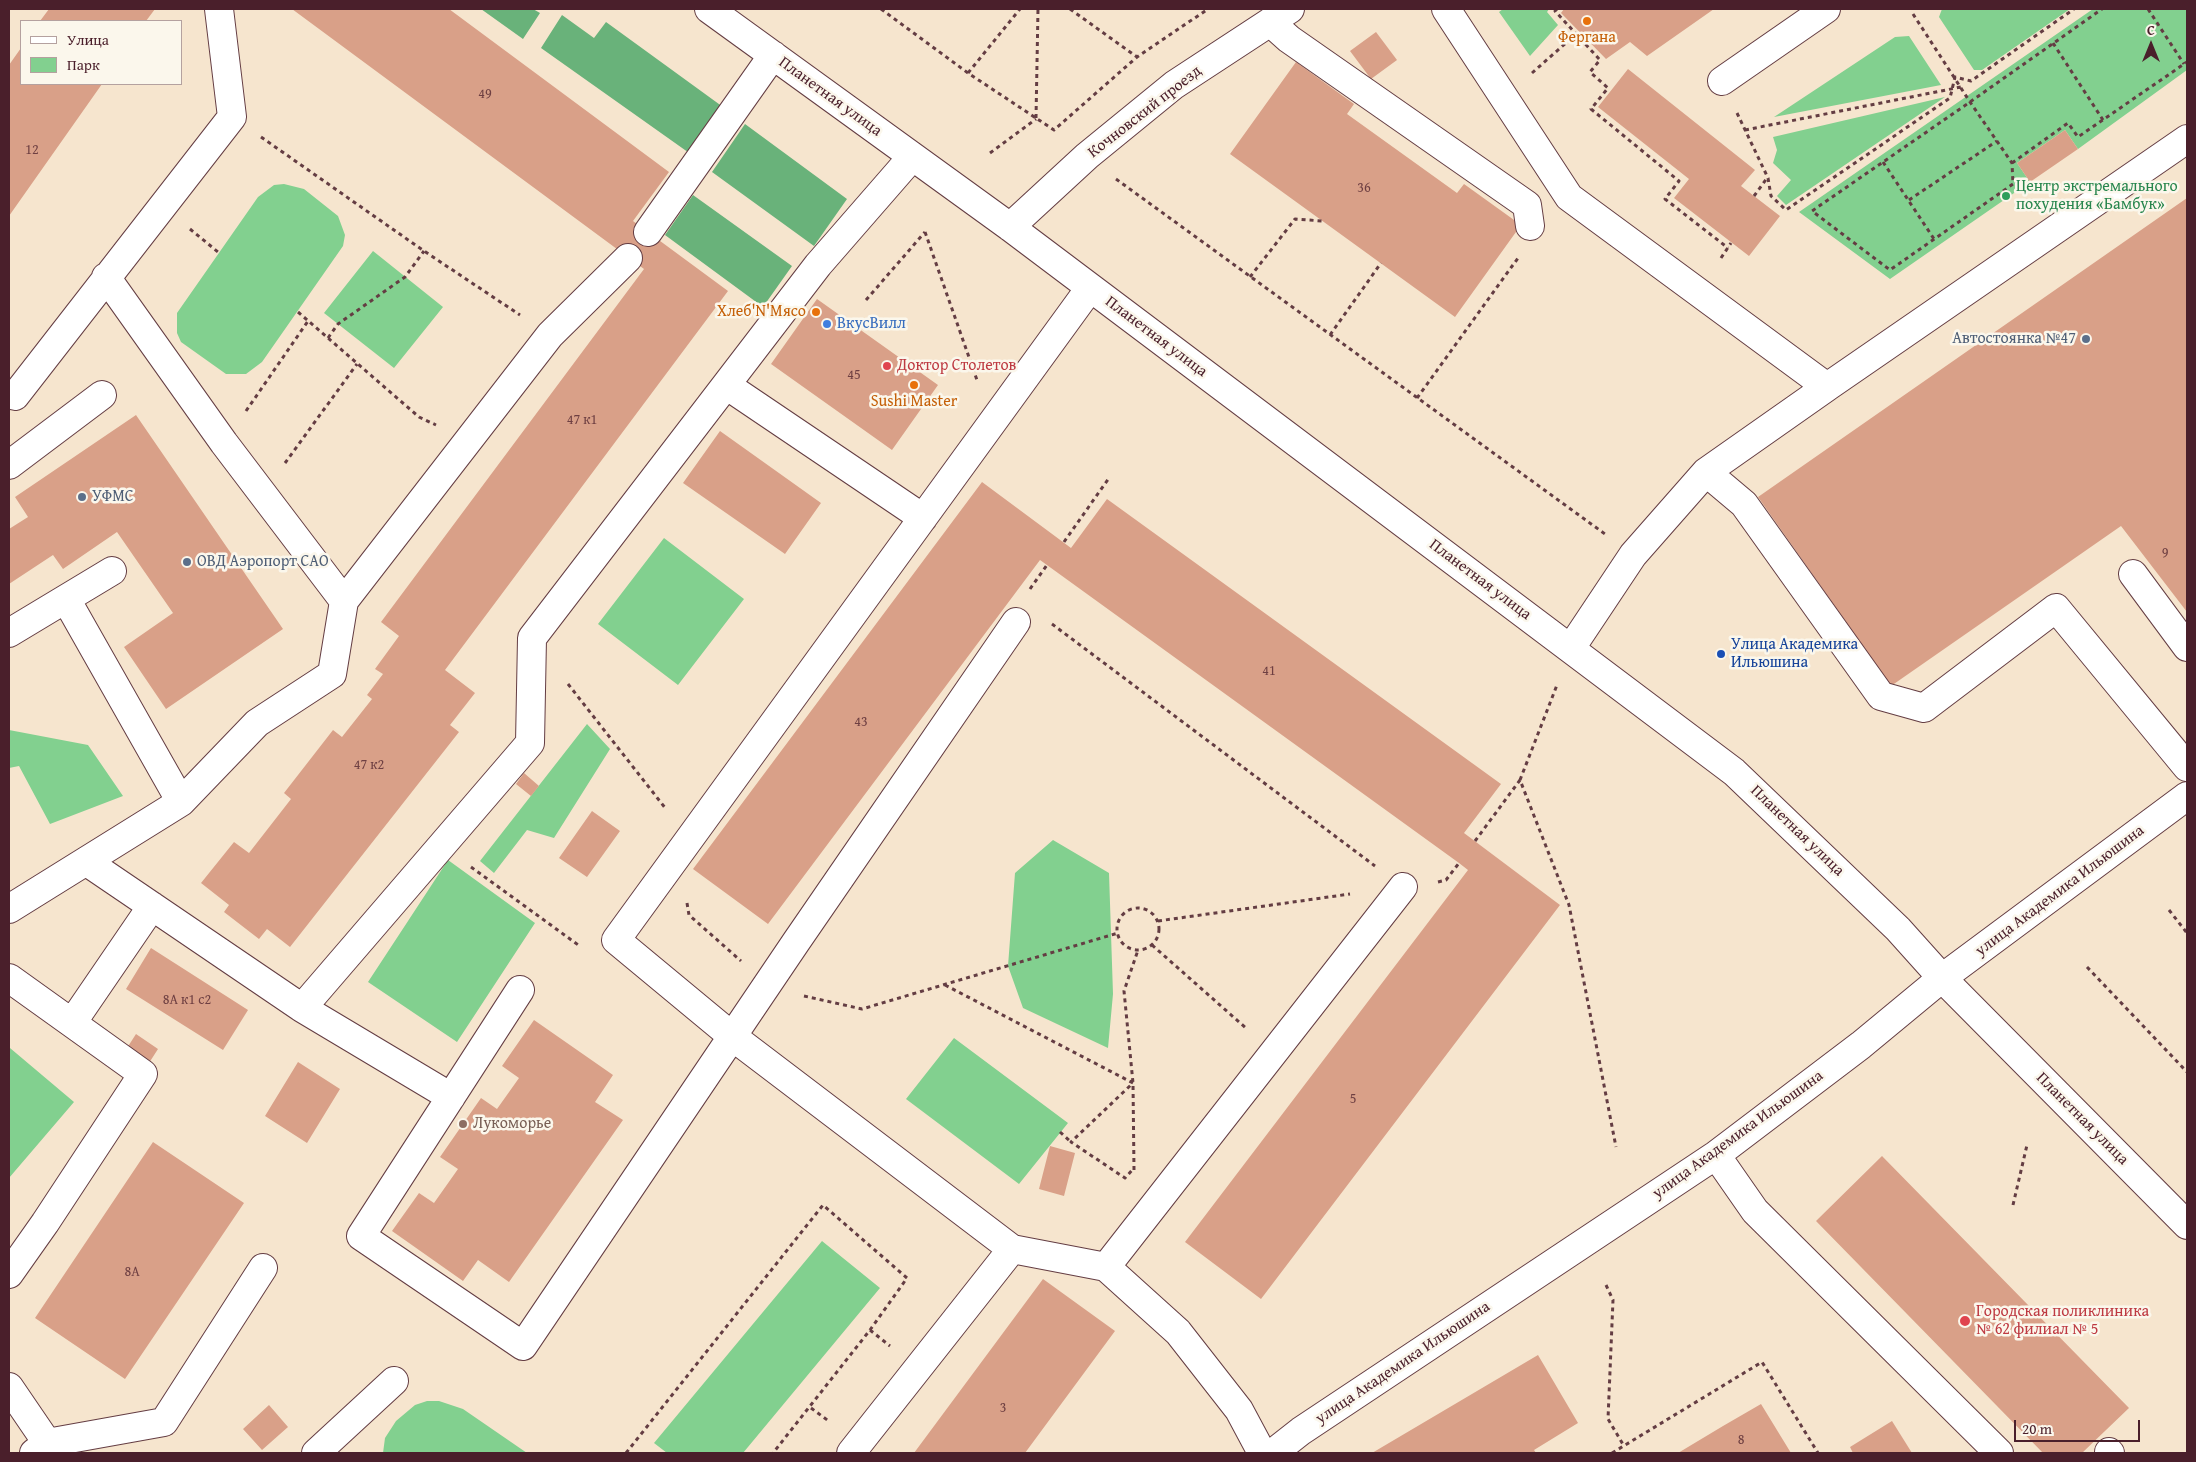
<!DOCTYPE html>
<html>
<head>
<meta charset="utf-8">
<style>
  body { margin:0 }
  #map { position:relative; width:2196px; height:1462px; overflow:hidden; background:#f6e5ce; font-family:"Gentium Book Plus",serif }
  canvas { display:block }
  .frame { position:absolute; inset:0; border:10px solid #4a1f2b; pointer-events:none }
  .legend { position:absolute; left:20px; top:20px; width:162px; height:65px; box-sizing:border-box; background:#fbf7ec; border:1px solid #b4a19f; margin:0; padding:6px 9px; list-style:none; font-size:15px; color:#4a1f2b }
  .legend li { display:flex; align-items:center; gap:10px; height:25px }
  .legend b { width:25px; border:1px solid #b4a19f }
  .north { position:absolute; left:2126px; top:20px; width:50px; height:50px; -webkit-text-stroke:4px #fbf7ec; paint-order:stroke; rotate:0deg; font-size:14px; font-weight:700; line-height:20px; text-align:center; color:#4a1f2b }
  .north::after { content:''; display:block; margin:auto; width:18px; height:22px; background:#4a1f2b; clip-path:polygon(50% 0,100% 100%,50% 72%,0 100%) }
  .scale { position:absolute; left:2014px; top:1420px; width:126px; height:22px; box-sizing:border-box; border:2px solid #4a1f2b; border-top:0; padding-left:6px; font-size:15px; line-height:18px; white-space:nowrap; color:#4a1f2b; -webkit-text-stroke:4px #fbf7ec; paint-order:stroke }
</style>
</head>
<body>
<div id="map">
<canvas width="2196" height="1462"></canvas>
<div class="frame"></div>
<ul class="legend">
<li><b style="height:6px;background:#fff"></b>Улица</li>
<li><b style="height:14px;background:#82d08f"></b>Парк</li>
</ul>
<div class="north">С</div>
<div class="scale">20 m</div>
</div>
<script>
const c = document.querySelector('canvas').getContext('2d');
c.lineJoin = 'round';
function fillPath(path, color) {
  c.fillStyle = color;
  c.fill(path, 'evenodd');
}
function poly(rows) {
  const path = new Path2D();
  for (const r of rows) {
    if (r.length === 3) {
      path.moveTo(r[0] + r[2], r[1]);
      path.arc(r[0], r[1], r[2], 0, 2 * Math.PI);
      continue;
    }
    path.moveTo(r[0], r[1]);
    for (let i = 2; i < r.length; i += 2) path.lineTo(r[i], r[i + 1]);
  }
  return path;
}
function strokePath(path, color, width, dash) {
  c.strokeStyle = color;
  c.lineWidth = width;
  c.lineCap = dash ? 'butt' : 'round';
  c.setLineDash(dash || []);
  c.stroke(path);
}
function label(font, color, halo, rows, align = 'center') {
  c.font = font + ' "Gentium Book Plus",serif';
  c.lineWidth = 5;
  c.setLineDash([]);
  c.textBaseline = 'middle';
  c.strokeStyle = halo;
  c.fillStyle = color;
  for (const [text, x, y, turn = 0] of rows) {
    c.save();
    c.translate(x, y);
    c.rotate((+turn || 0) * Math.PI / 180);
    c.textAlign = isNaN(turn) ? turn : align;
    if (halo) c.strokeText(text, 0, 0);
    c.fillText(text, 0, 0);
    c.restore();
  }
}
fillPath(poly([
  [1503,9,1549,9,1547,12,1558,25,1530,56,1499,12],
  [1942,9,2070,9,1982,70,1974,70,1939,17],
  [2093,9,2187,9,2187,70,2078,149,2065,130,2017,163,2030,182,1890,279,1799,212],
  [1909,36,1941,85,1774,117,1895,37],
  [1945,97,1786,205,1777,196,1791,180,1773,163,1777,150,1773,137],
  [284,184,304,189,338,216,345,235,343,246,262,362,246,374,226,374,181,342,177,333,177,313,258,197,274,185],
  [373,251,443,307,394,368,324,313],
  [664,538,744,599,678,685,598,624],
  [587,724,610,749,554,838,527,830,494,873,480,861],
  [9,730,88,745,123,796,50,824,19,766,9,768],
  [1053,840,1109,873,1113,994,1108,1048,1023,1008,1008,966,1015,873],
  [448,860,535,923,457,1042,368,982],
  [954,1038,1068,1123,1019,1184,906,1099],
  [10,1048,74,1102,9,1178,9,1050],
  [822,1241,880,1288,743,1453,667,1453,654,1443],
  [427,1401,439,1401,463,1409,527,1453,383,1453,385,1438,396,1421,415,1405]
]), '#82d08f');
fillPath(poly([
  [481,9,533,9,540,13,523,39],
  [562,15,594,38,606,22,723,107,692,155,541,48],
  [745,124,847,199,814,246,712,172],
  [693,195,792,266,763,307,665,235]
]), '#69b27a');
fillPath(poly([
  [49,9,155,9,146,21,40,21],
  [292,9,449,9,669,172,633,221,728,291,445,670,475,693,450,725,459,732,290,947,267,929,259,939,224,912,229,905,201,883,234,842,249,853,291,799,284,793,333,730,342,737,372,699,367,695,383,674,375,669,399,636,381,622,644,269],
  [1564,9,1714,9,1647,56,1630,42,1606,59,1561,13],
  [1376,32,1397,60,1371,79,1350,51],
  [21,48,21,84,102,84,9,216,9,65],
  [1296,62,1354,104,1347,114,1457,193,1464,184,1521,225,1455,317,1230,154],
  [1628,69,1755,170,1741,186,1780,216,1749,256,1674,198,1689,179,1598,107],
  [2065,130,2078,149,2030,182,2017,163],
  [2187,198,2187,612,2121,526,1891,686,1758,497],
  [817,299,938,385,892,450,771,364],
  [136,415,283,629,166,709,124,647,173,613,117,532,63,569,53,555,9,584,9,529,28,517,15,497],
  [720,431,821,503,785,554,683,483],
  [982,482,1071,548,1107,499,1501,784,1464,833,1560,905,1261,1299,1185,1242,1468,870,1459,863,1040,560,768,924,693,869],
  [524,773,539,786,531,796,516,784],
  [592,811,620,831,587,877,559,858],
  [151,948,248,1010,223,1050,126,989],
  [534,1020,613,1075,595,1102,623,1120,509,1282,478,1260,463,1281,392,1231,419,1193,434,1203,458,1169,440,1157,481,1098,497,1109,519,1078,502,1066],
  [136,1034,158,1049,149,1063,127,1048],
  [298,1062,340,1089,307,1143,265,1116],
  [153,1142,244,1203,125,1379,35,1318],
  [1050,1146,1075,1153,1064,1196,1039,1189],
  [1882,1156,2129,1408,2082,1453,2043,1453,1816,1221],
  [1043,1279,1115,1331,1025,1453,914,1453],
  [1538,1355,1578,1423,1534,1450,1536,1453,1372,1453],
  [1761,1404,1791,1453,1678,1453,1723,1426],
  [269,1405,288,1427,262,1450,243,1429],
  [1892,1421,1912,1453,1853,1453,1850,1447]
]), '#d9a088');
const minor = poly([
  [709,9,1010,227,1734,772,1898,929,1942,978,2187,1225],
  [1446,9,1569,197,1827,387,2187,139],
  [1270,22,1289,39,1527,205,1530,226],
  [1722,81,1826,9],
  [1010,227,1087,156,1174,85,1290,9],
  [648,232,773,55],
  [106,277,224,443,344,601],
  [1090,288,616,940,733,1037,1012,1249,1106,1267,1178,1332,1239,1410,1262,1453],
  [726,385,923,518],
  [15,396,232,117,219,9],
  [9,465,102,395],
  [1706,472,1744,504,1881,696,1924,708,2056,608,2187,767],
  [2133,574,2187,647],
  [66,599,181,802],
  [9,633,112,571],
  [1571,648,1633,555,1706,472,1827,387],
  [87,862,302,1008,530,743,532,638,818,265,912,157],
  [9,909,181,802,257,723,332,674,344,601,550,335,628,258],
  [9,978,143,1074,45,1223,9,1274],
  [520,990,361,1236,523,1346,796,942,1016,622],
  [302,1008,451,1097],
  [72,1023,152,906],
  [1716,1155,1755,1211,1999,1453],
  [1106,1267,1403,887],
  [9,1387,54,1453],
  [2109,1452,2110,1453],
  [34,1453,47,1443,164,1422,263,1268],
  [316,1453,394,1381],
  [851,1453,1012,1249],
  [1273,1453,1301,1431,1716,1155,1861,1045,1942,978,2187,796]
]);
strokePath(minor, '#643d43', 30);
strokePath(poly([
  [881,9,968,73,1054,130,1137,57,1208,9],
  [1070,9,1137,57],
  [1557,9,1555,11,1600,60,1590,72,1608,88,1591,109,1679,181,1665,199,1728,248],
  [2148,9,2184,64],
  [1913,14,1970,102,2012,163,2013,184,1890,270,1812,211,1970,102,2102,9],
  [2053,43,2103,120],
  [968,73,1020,9],
  [1532,73,1576,34],
  [1737,113,1768,178,1771,196,1786,210,1950,98,1955,77,1971,81,2074,9],
  [1036,118,1038,9],
  [1745,130,1961,87],
  [261,137,424,251,520,315],
  [990,153,1036,119],
  [1883,162,1934,239],
  [2012,163,2068,123,2078,137,2187,62],
  [1116,179,1605,534],
  [1754,196,1767,178],
  [1909,200,1997,141],
  [190,229,218,252],
  [925,232,977,380],
  [1721,258,1731,243],
  [1250,277,1295,219,1322,221],
  [866,300,925,232],
  [298,312,419,417,436,425],
  [1330,335,1381,263],
  [328,338,338,324,405,277,424,251],
  [1417,398,1518,258],
  [246,411,308,321],
  [285,463,357,364],
  [1064,542,1109,478],
  [1030,589,1047,565],
  [1052,624,1375,866],
  [568,684,666,809],
  [1520,780,1557,685],
  [1475,841,1520,780,1569,905,1616,1147],
  [471,867,581,947],
  [1438,882,1446,880,1459,863],
  [687,903,689,915,741,961],
  [1138,929,21],
  [2169,910,2187,933],
  [1158,921,1350,894],
  [1152,945,1247,1029],
  [2087,967,2187,1072],
  [945,985,1133,1083,1071,1142,1125,1178,1133,1169],
  [804,996,862,1009,1118,933],
  [1060,1132,1071,1142],
  [1134,1170,1133,1083,1124,991,1138,950],
  [2013,1205,2027,1145],
  [1606,1285,1613,1300,1608,1419,1624,1446],
  [870,1330,890,1346],
  [811,1408,830,1422],
  [626,1453,823,1205,907,1278,870,1330,773,1453],
  [1612,1453,1762,1362,1818,1453]
]), '#643d43', 3, [4, 4]);
strokePath(minor, '#fff', 28);
for (const [x, y, r, color] of [
  [1587,21,5,"#e8710a"],
  [2006,196,5,"#2e9e5b"],
  [816,312,5,"#e8710a"],
  [827,324,5,"#3f7fe0"],
  [2086,339,5,"#5c6f8a"],
  [887,366,5,"#e0444e"],
  [914,385,5,"#e8710a"],
  [82,497,5,"#5c6f8a"],
  [187,562,5,"#5c6f8a"],
  [1721,654,5,"#1a4fb4"],
  [463,1124,5,"#8d6e63"],
  [1965,1321,6,"#e0444e"]
]) {
  const dot = new Path2D();
  dot.arc(x, y, r, 0, 2 * Math.PI);
  c.fillStyle = color;
  c.fill(dot);
  strokePath(dot, '#fbf7ec', 2);
}
label('14px', '#6e3f42', null, [
  ["49",485,94],
  ["12",32,150],
  ["36",1364,188],
  ["45",854,375],
  ["47 к1",582,420],
  ["9",2165,553],
  ["41",1269,671],
  ["43",861,722],
  ["47 к2",369,765],
  ["8А к1 с2",187,1000],
  ["5",1353,1099],
  ["8А",132,1272],
  ["3",1003,1408],
  ["8",1741,1440]
]);
label('16px', '#c56008', '#fbf7ec', [
  ["Фергана",1587,38],
  ["Хлеб'N'Мясо",806,312,"right"],
  ["Sushi Master",914,402]
]);
label('16px', '#4a1f2b', '#fbf7ec', [
  ["Планетная улица",830,97,36],
  ["Кочновский проезд",1145,112,-38],
  ["Планетная улица",1156,337,37],
  ["Планетная улица",1480,580,37],
  ["Планетная улица",1797,831,44],
  ["улица Академика Ильюшина",2060,891,-37],
  ["Планетная улица",2082,1119,45],
  ["улица Академика Ильюшина",1738,1135,-36],
  ["улица Академика Ильюшина",1403,1363,-34]
]);
label('16px', '#27864d', '#fbf7ec', [
  ["Центр экстремального",2016,187],
  ["похудения «Бамбук»",2016,205]
], 'left');
label('16px', '#366cbe', '#fbf7ec', [
  ["ВкусВилл",837,324]
], 'left');
label('16px', '#4e5e75', '#fbf7ec', [
  ["Автостоянка №47",2076,339,"right"],
  ["УФМС",92,497],
  ["ОВД Аэропорт САО",197,562]
], 'left');
label('16px', '#be3a42', '#fbf7ec', [
  ["Доктор Столетов",897,366],
  ["Городская поликлиника",1976,1312],
  ["№ 62 филиал № 5",1976,1330]
], 'left');
label('16px', '#164399', '#fbf7ec', [
  ["Улица Академика",1731,645],
  ["Ильюшина",1731,663]
], 'left');
label('16px', '#785e54', '#fbf7ec', [
  ["Лукоморье",473,1124]
], 'left');
</script>
</body>
</html>
